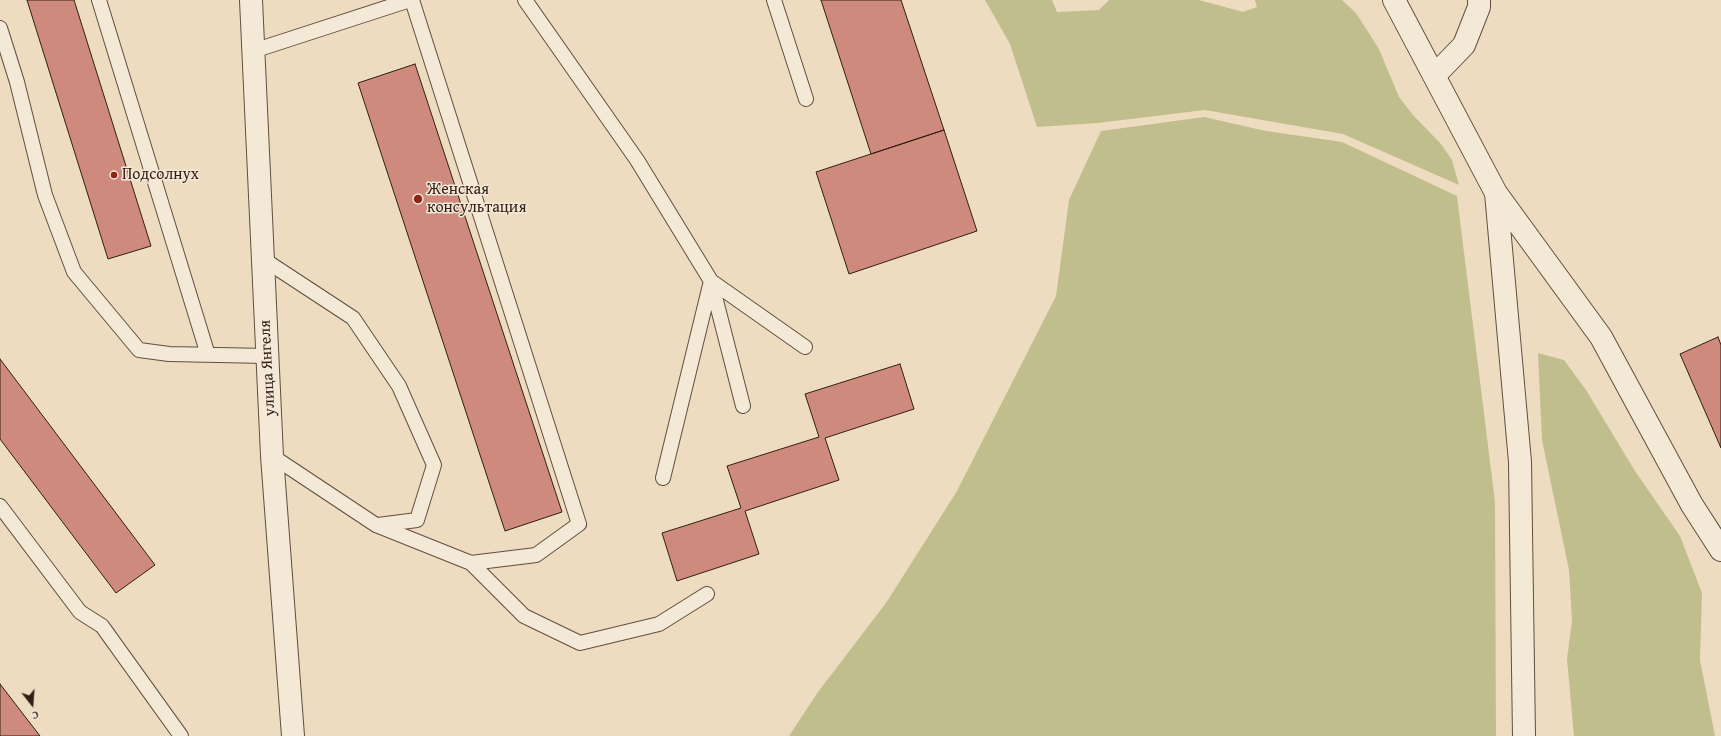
<!DOCTYPE html>
<html>
<head>
<meta charset="utf-8">
<style>
  body { margin:0 }
  #map { position:relative; width:1721px; height:736px; overflow:hidden; background:#eedcc1; font-family:"Gentium Book Plus",serif }
  canvas { display:block }
  .north { position:absolute; left:12px; top:684px; width:40px; height:40px; -webkit-text-stroke:3px #f4e8d7; paint-order:stroke; rotate:163deg; font-size:11px; font-weight:700; line-height:16px; text-align:center; color:#321e13 }
  .north::after { content:''; display:block; margin:auto; width:14px; height:18px; background:#321e13; clip-path:polygon(50% 0,100% 100%,50% 72%,0 100%) }
</style>
</head>
<body>
<div id="map">
<canvas width="1721" height="736"></canvas>
<div class="north">С</div>
</div>
<script>
const c = document.querySelector('canvas').getContext('2d');
c.lineJoin = 'round';
function fillPath(path, color) {
  c.fillStyle = color;
  c.fill(path, 'evenodd');
}
function poly(rows) {
  const path = new Path2D();
  for (const r of rows) {
    path.moveTo(r[0], r[1]);
    for (let i = 2; i < r.length; i += 2) path.lineTo(r[i], r[i + 1]);
  }
  return path;
}
function strokePath(path, color, width, dash) {
  c.strokeStyle = color;
  c.lineWidth = width;
  c.lineCap = dash ? 'butt' : 'round';
  c.setLineDash(dash || []);
  c.stroke(path);
}
function label(font, color, halo, rows, align = 'center') {
  c.font = font + ' "Gentium Book Plus",serif';
  c.lineWidth = 3;
  c.setLineDash([]);
  c.textBaseline = 'middle';
  c.strokeStyle = halo;
  c.fillStyle = color;
  for (const [text, x, y, turn = 0] of rows) {
    c.save();
    c.translate(x, y);
    c.rotate((+turn || 0) * Math.PI / 180);
    c.textAlign = isNaN(turn) ? turn : align;
    if (halo) c.strokeText(text, 0, 0);
    c.fillText(text, 0, 0);
    c.restore();
  }
}
fillPath(poly([
  [985,0,1052,0,1057,12,1099,10,1109,0,1199,0,1243,12,1257,7,1255,0,1342,0,1356,13,1379,49,1399,97,1413,115,1441,144,1452,160,1459,185,1343,134,1205,110,1098,123,1037,127,1010,44],
  [1204,117,1266,131,1342,142,1457,196,1495,502,1496,736,789,736,818,692,886,603,957,491,1056,296,1069,200,1101,131],
  [1538,353,1564,360,1586,390,1635,471,1680,536,1702,593,1700,660,1715,736,1574,736,1567,659,1572,621,1569,570,1542,440]
]), '#c1be8d');
const building = poly([
  [27,0,74,0,151,246,108,259,27,0],
  [821,0,901,0,944,130,871,154,821,0],
  [415,64,562,512,505,531,358,83,415,64],
  [944,130,977,231,849,274,816,172,944,130],
  [1718,337,1721,345,1721,448,1680,354,1718,337],
  [0,359,155,565,116,593,0,439,0,359],
  [900,364,914,409,825,438,839,480,745,511,759,554,677,581,662,533,741,508,727,466,819,437,805,394,900,364],
  [0,684,40,736,0,736,0,684]
]);
fillPath(building, '#ce8a7c');
strokePath(building, '#321e13', 1);
const service = poly([
  [99,0,208,355],
  [412,0,579,524,536,555,471,563],
  [525,0,637,160,711,281,805,347],
  [774,0,806,99],
  [0,28,17,82,45,195,74,272,139,350,169,354,267,356],
  [253,51,410,0],
  [263,259,353,318,399,386,434,465,417,520,378,525],
  [272,456,376,525,471,563,524,616,580,643,659,624,707,594],
  [663,478,711,281,743,406],
  [0,506,80,612,102,626,181,736]
]);
const minor = poly([
  [1394,0,1496,193,1601,337,1692,505,1721,550],
  [1435,75,1464,45,1479,7,1479,0],
  [1496,193,1520,462,1524,736]
]);
const tertiary = poly([
  [251,0,272,456,293,736]
]);
strokePath(service, '#614e3e', 16);
strokePath(minor, '#614e3e', 24);
strokePath(tertiary, '#614e3e', 24);
strokePath(service, '#f4e8d7', 14);
strokePath(minor, '#f4e8d7', 22);
strokePath(tertiary, '#f4e8d7', 22);
for (const [x, y, r, color] of [
  [114,175,4,"#8f2418"],
  [418,199,5,"#8f2418"]
]) {
  const dot = new Path2D();
  dot.arc(x, y, r, 0, 2 * Math.PI);
  c.fillStyle = color;
  c.fill(dot);
  strokePath(dot, '#f4e8d7', 1.5);
}
label('16px', '#321e13', '#f4e8d7', [
  ["Подсолнух",122,175],
  ["Женская",427,190],
  ["консультация",427,208]
], 'left');
label('16px', '#321e13', '#f4e8d7', [
  ["улица Янгеля",268,368,-93]
]);
</script>
</body>
</html>
